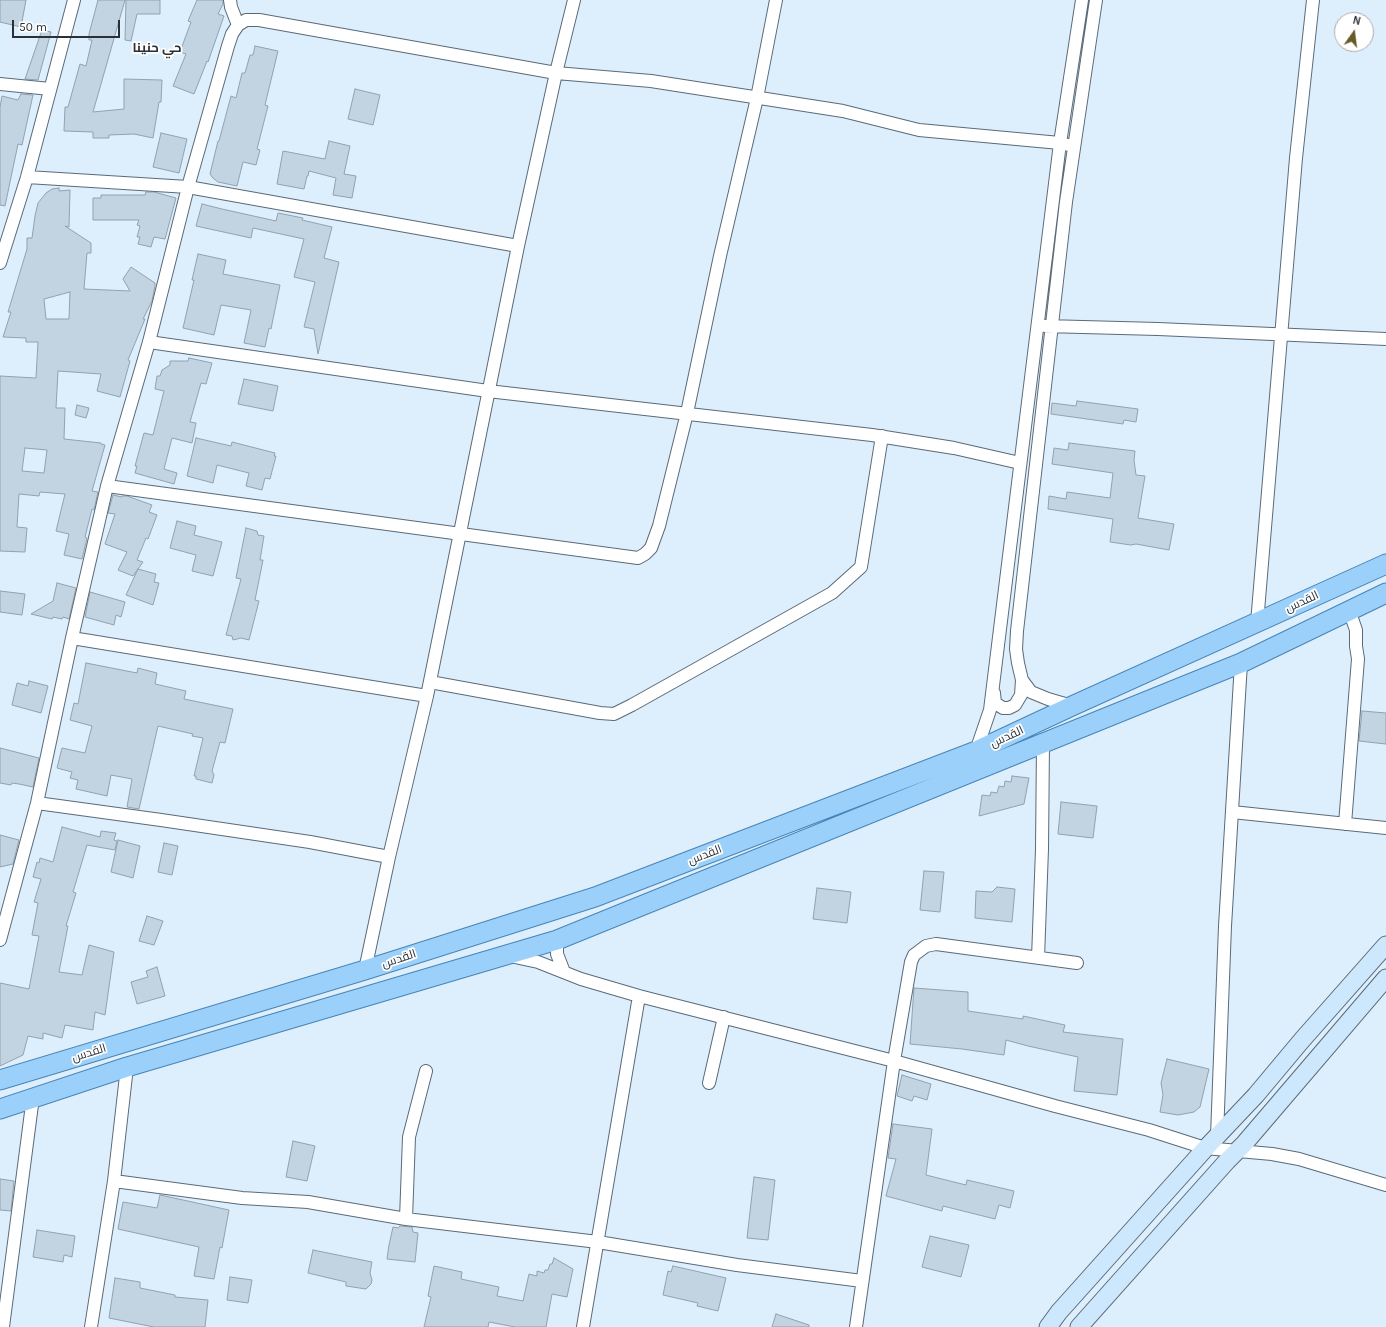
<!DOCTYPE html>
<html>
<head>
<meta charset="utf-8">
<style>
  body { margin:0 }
  #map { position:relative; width:1386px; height:1327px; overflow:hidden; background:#ddeefd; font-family:Karla,sans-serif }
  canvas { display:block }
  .north { position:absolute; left:1334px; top:12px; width:40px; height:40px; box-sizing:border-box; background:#fff; border:1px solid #aaacaf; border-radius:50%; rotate:14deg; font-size:11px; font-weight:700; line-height:16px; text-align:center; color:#2a3036 }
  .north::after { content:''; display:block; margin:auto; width:14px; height:18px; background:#675a27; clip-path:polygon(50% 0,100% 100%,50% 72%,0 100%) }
  .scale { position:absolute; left:12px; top:20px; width:108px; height:18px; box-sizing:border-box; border:2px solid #2a3036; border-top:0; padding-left:5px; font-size:12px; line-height:14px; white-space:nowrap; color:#2a3036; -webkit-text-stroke:3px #fff; paint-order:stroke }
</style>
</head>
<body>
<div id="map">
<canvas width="1386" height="1327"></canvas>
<div class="north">N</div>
<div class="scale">50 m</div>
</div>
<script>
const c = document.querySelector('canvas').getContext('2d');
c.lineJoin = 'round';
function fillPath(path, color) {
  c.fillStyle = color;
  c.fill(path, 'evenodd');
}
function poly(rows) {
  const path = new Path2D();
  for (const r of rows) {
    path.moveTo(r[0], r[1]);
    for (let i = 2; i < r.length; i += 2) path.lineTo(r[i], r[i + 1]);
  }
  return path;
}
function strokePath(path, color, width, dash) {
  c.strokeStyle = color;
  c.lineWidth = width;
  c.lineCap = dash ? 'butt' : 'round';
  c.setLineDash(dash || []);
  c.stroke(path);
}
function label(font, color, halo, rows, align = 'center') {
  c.font = font + ' Karla,Cairo,sans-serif';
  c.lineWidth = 3.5;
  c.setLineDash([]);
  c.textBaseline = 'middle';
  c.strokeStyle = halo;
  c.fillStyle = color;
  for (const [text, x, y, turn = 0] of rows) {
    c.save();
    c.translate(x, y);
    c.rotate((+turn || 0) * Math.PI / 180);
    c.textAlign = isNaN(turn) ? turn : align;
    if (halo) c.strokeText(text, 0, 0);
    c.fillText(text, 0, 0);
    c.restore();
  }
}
const building = poly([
  [0,0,26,0,21,27,0,22,0,0],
  [98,0,125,0,93,112,124,109,124,79,162,80,161,102,159,102,153,138,134,134,109,135,109,138,93,138,93,132,64,131,65,107,68,107,80,64,86,66,92,40,89,40,89,34,98,0],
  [126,0,160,0,160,14,137,14,131,41,125,40,126,0],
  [197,0,223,0,223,4,218,14,224,16,208,62,207,61,194,94,173,86,186,54,180,52,191,22,188,21,197,0],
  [42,30,51,32,38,80,25,79,42,30],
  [255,46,278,51,265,105,268,106,257,149,260,150,256,165,243,162,237,186,218,182,213,178,210,174,218,141,219,141,231,96,236,98,242,73,245,73,250,55,253,55,255,46],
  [355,89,380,95,373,125,348,119,355,89],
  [21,94,33,95,22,145,18,144,5,206,0,205,0,107,2,96,18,100,21,94],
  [161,133,187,139,179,173,153,167,161,133],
  [329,141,350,146,344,174,356,176,352,198,333,195,336,178,309,171,308,176,307,176,304,189,277,184,283,151,325,159,329,141],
  [59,188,59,191,70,190,69,227,65,226,91,243,91,253,87,253,84,289,130,291,123,279,131,267,155,283,155,286,152,301,143,319,145,319,128,360,130,361,120,397,97,391,101,374,58,371,56,408,65,408,64,439,101,443,101,444,105,445,92,491,98,492,94,510,92,509,85,537,87,538,82,559,64,555,69,534,56,531,65,494,40,492,39,496,19,494,17,527,27,528,25,552,0,551,0,376,36,378,38,342,26,342,26,338,3,337,11,312,8,312,27,249,27,238,32,238,35,216,38,203,46,193,52,189,59,188],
  [70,292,69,319,46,319,44,299,70,292],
  [25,448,47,450,44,473,22,471,25,448],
  [146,192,154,192,176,198,165,239,154,237,151,247,138,244,140,237,137,237,140,226,137,225,139,220,93,220,93,198,101,198,101,195,145,195,146,192],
  [202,204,222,209,276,221,278,213,303,218,302,220,332,227,324,258,339,262,318,354,314,329,304,327,315,282,294,277,304,239,253,228,251,238,196,226,202,204],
  [198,254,226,260,223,274,280,285,271,329,269,328,265,347,244,343,251,310,221,305,214,335,183,328,194,280,192,280,198,254],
  [189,358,212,363,206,384,201,383,190,422,196,423,192,443,172,438,164,469,177,473,174,484,135,473,137,466,135,466,144,433,153,435,164,391,155,389,157,376,160,376,162,370,170,365,170,361,188,361,189,358],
  [244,379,278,386,273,411,238,404,244,379],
  [1077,401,1138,409,1136,422,1124,420,1123,424,1051,414,1052,403,1076,406,1077,401],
  [77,405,89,408,86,418,75,415,77,405],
  [196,438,231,446,232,442,275,453,274,456,276,456,270,479,265,478,262,490,246,486,249,473,217,465,213,483,187,476,196,438],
  [1069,443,1135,451,1134,460,1136,475,1145,476,1138,518,1174,524,1169,550,1136,544,1131,545,1110,542,1113,519,1048,509,1049,496,1066,499,1067,492,1110,498,1113,473,1052,464,1054,448,1068,450,1069,443],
  [113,495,122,497,122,496,127,496,152,505,149,512,157,515,148,539,146,538,137,560,143,562,133,576,118,570,127,552,105,544,115,514,108,513,113,495],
  [177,521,196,526,194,535,222,542,213,576,192,571,196,555,170,548,177,521],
  [246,528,257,531,258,535,264,536,260,560,263,560,255,600,259,601,249,640,241,638,233,640,232,636,226,635,241,579,236,578,246,528],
  [138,569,156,574,154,582,159,583,153,605,126,595,138,569],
  [57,583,76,588,69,619,63,617,62,619,53,617,52,619,31,614,53,601,57,583],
  [0,591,25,594,22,615,0,612,0,591],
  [90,592,125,602,121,617,116,615,114,625,85,617,90,592],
  [86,663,137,673,138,668,157,673,155,684,186,691,184,699,233,709,225,743,220,742,212,771,214,775,212,783,196,779,196,776,194,776,203,738,192,736,193,734,158,726,139,809,127,807,132,779,111,775,107,796,76,789,78,780,70,778,72,772,57,768,62,748,85,753,92,726,70,720,74,703,78,704,86,663],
  [29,681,48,686,41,713,12,705,17,683,28,686,29,681],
  [1362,711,1386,713,1386,744,1359,741,1362,711],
  [0,748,39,758,33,787,19,784,12,783,11,785,0,783,0,748],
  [1012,776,1029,778,1024,804,979,816,982,795,990,796,991,792,997,793,999,786,1004,787,1005,781,1011,782,1012,776],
  [1061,802,1097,806,1093,838,1058,834,1061,802],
  [62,827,100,837,101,831,116,833,114,840,117,841,115,850,87,845,73,892,76,893,66,926,68,926,59,972,82,975,89,945,114,952,105,1015,95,1012,93,1030,65,1025,62,1038,43,1033,43,1039,28,1036,23,1055,0,1066,0,983,29,989,39,936,32,935,38,903,34,902,41,879,33,877,37,862,39,863,40,858,53,862,62,827],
  [0,835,19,840,13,864,0,867,0,835],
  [118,840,140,846,133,878,111,872,118,840],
  [164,843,178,846,172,875,158,872,164,843],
  [924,871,944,872,940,912,920,910,924,871],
  [997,887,1015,889,1012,922,975,918,976,891,992,892,997,887],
  [817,888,851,892,847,923,813,919,817,888],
  [147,916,163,921,154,945,139,941,147,916],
  [157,967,165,996,137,1004,131,982,148,977,146,971,157,967],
  [914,988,968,992,968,1011,1023,1019,1023,1016,1065,1025,1063,1032,1123,1039,1117,1095,1074,1091,1078,1057,1028,1046,1006,1040,1004,1055,962,1049,910,1044,914,988],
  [1167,1059,1209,1069,1200,1107,1194,1112,1178,1115,1160,1112,1163,1095,1161,1083,1167,1059],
  [902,1075,931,1084,927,1100,914,1096,912,1101,897,1096,902,1075],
  [893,1124,932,1129,926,1175,966,1185,967,1180,1014,1191,1010,1208,999,1205,995,1219,943,1206,942,1211,886,1196,896,1159,888,1158,893,1124],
  [293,1141,315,1146,307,1181,286,1177,293,1141],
  [754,1177,775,1180,768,1240,747,1238,754,1177],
  [0,1179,14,1181,11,1211,0,1210,0,1179],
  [160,1195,229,1210,222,1248,220,1247,214,1279,194,1276,199,1247,118,1229,123,1202,157,1208,160,1195],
  [400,1226,412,1227,413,1232,418,1233,415,1262,387,1259,389,1245,393,1227,398,1228,400,1226],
  [37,1230,75,1236,72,1257,64,1255,63,1262,33,1257,37,1230],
  [930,1236,969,1245,961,1277,922,1267,930,1236],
  [313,1250,372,1262,370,1273,372,1280,371,1284,366,1289,346,1286,346,1282,308,1273,313,1250],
  [554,1258,573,1269,567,1297,552,1294,546,1327,515,1327,489,1322,488,1327,424,1327,431,1297,428,1296,434,1266,462,1272,461,1279,499,1287,497,1296,523,1301,529,1274,537,1276,537,1271,544,1273,545,1270,548,1270,550,1264,552,1264,554,1258],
  [673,1266,726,1278,718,1311,697,1306,698,1303,663,1295,668,1271,671,1272,673,1266],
  [230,1277,252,1280,248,1303,227,1300,230,1277],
  [115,1278,140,1282,140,1288,175,1295,175,1297,208,1300,205,1327,154,1327,109,1318,115,1278],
  [776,1314,809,1325,809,1327,772,1327,776,1314]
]);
fillPath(building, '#c2d3e1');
strokePath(building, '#91a1af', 1);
const minor = poly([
  [230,0,231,7,238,25],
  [0,84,50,89],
  [27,177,188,187,518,246],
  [0,263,27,177,74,0],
  [1045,326,1158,329,1386,339],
  [149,342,488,391,872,435,954,448,1020,463],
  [107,486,638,558,645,554,651,548,659,526,687,413,720,256,757,98,776,0],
  [1257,623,1296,158,1313,0],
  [72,638,427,696],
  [1022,680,1031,692,1048,699,1072,706],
  [430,682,600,713,614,714,632,705,832,593,861,567,882,436],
  [994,693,995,703,1003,708,1009,708,1015,705,1021,695,1022,680,1018,663,1016,649,1017,631,1066,202,1096,0],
  [976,751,990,710,1060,143,1082,0],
  [37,803,161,820,310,842,389,857],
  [1232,812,1386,828],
  [1345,824,1358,659,1356,646,1356,630,1349,610],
  [0,940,37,803,72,638,107,486,149,342,188,187,228,46,232,34,238,25,246,20,259,20,556,73,651,81,843,111,919,130,1060,143,1073,146],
  [557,940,557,954,564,972],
  [510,956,538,962,581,979,639,996,894,1061,1055,1106,1149,1130,1205,1148,1272,1154,1299,1159,1386,1185],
  [1038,958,1042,849,1043,743],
  [365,970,389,857,427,696,518,246,556,73,574,0],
  [709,1083,724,1017],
  [1217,1136,1225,926,1241,663],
  [114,1181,242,1198,308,1202,406,1219,598,1242,737,1265,862,1281],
  [406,1219,409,1137,426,1071],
  [3,1327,33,1097],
  [91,1327,114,1181,127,1067],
  [583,1327,639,996],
  [856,1327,894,1061,911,962,914,955,926,946,936,944,1077,963]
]);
const secondary = poly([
  [1048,1327,1059,1312,1204,1150,1256,1095,1302,1040,1386,945],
  [1079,1327,1227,1161,1244,1144,1386,978]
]);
const primary = poly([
  [0,1080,365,970,595,897,976,751,1072,706,1386,564],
  [0,1109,127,1067,557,940,1241,663,1386,593]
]);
strokePath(minor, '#5b6a77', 14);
strokePath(secondary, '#5b6a77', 19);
strokePath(primary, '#4884b5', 21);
strokePath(minor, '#fff', 12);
strokePath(secondary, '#cde8fd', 17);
strokePath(primary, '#9bd0fb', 19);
label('12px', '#2a3036', '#fff', [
  ["القدس",1302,602,-25],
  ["القدس",1007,737,-25],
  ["القدس",705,855,-21],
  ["القدس",399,959,-18],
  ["القدس",89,1053,-17]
]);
label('bold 13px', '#2a3036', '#fff', [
  ["حي حنينا",157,48]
]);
</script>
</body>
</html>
